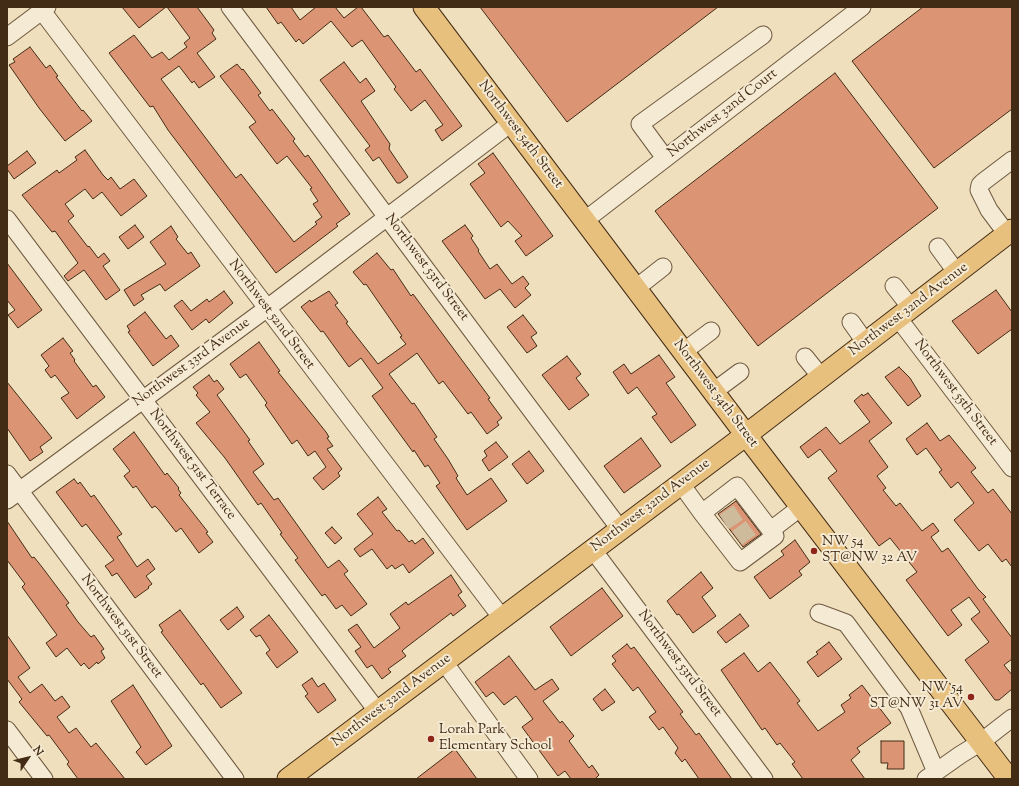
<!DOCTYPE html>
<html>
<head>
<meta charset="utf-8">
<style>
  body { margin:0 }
  #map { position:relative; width:1019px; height:786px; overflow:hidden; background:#efdfbc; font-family:"Sorts Mill Goudy",serif }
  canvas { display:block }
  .frame { position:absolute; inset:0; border:8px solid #432c16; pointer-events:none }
  .north { position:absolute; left:8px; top:738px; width:40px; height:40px; -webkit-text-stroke:3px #f5ead3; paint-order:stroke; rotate:55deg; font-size:11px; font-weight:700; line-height:16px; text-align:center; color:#432c16 }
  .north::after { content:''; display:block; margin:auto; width:14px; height:18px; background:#432c16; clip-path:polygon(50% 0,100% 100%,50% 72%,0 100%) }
</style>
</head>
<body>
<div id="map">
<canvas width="1019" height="786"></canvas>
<div class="frame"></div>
<div class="north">N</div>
</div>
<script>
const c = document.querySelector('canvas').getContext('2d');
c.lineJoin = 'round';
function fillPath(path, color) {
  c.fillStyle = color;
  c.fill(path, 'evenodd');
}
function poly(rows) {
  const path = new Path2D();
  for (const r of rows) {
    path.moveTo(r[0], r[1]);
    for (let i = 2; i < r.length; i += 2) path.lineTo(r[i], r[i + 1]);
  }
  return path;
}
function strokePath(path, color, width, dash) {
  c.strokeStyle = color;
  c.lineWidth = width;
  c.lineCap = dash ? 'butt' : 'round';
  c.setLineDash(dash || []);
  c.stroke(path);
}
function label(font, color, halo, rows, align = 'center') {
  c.font = font + ' "Sorts Mill Goudy",serif';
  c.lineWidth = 4;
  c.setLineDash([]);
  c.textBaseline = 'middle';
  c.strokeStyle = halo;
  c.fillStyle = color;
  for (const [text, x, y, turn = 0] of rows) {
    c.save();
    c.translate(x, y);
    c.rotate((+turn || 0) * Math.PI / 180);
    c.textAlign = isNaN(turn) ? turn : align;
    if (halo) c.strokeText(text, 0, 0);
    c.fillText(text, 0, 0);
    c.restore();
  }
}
const building = poly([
  [122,7,166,7,139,28,122,7],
  [167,7,197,7,214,30,212,33,216,39,197,53,215,77,199,88,194,81,192,83,179,66,161,79,236,178,241,174,294,242,317,224,315,222,322,217,313,204,318,201,310,189,312,188,287,156,277,164,249,127,256,122,220,76,237,64,242,70,243,69,261,93,258,95,270,111,272,109,295,139,293,141,305,157,308,155,350,214,336,224,338,226,276,273,168,130,153,106,150,107,109,53,134,35,152,58,162,52,169,60,187,47,184,43,190,38,167,7],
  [266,7,291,7,300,20,316,7,335,7,344,18,358,7,361,7,384,37,388,35,416,72,420,69,462,126,442,141,435,130,443,125,425,100,411,111,394,89,396,87,362,40,352,47,331,21,303,44,299,39,296,42,281,22,278,24,266,7],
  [480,7,718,7,567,122,480,7],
  [923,7,1012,7,1012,109,934,168,852,61,923,7],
  [30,47,46,68,50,65,58,76,56,77,82,111,83,110,92,121,65,141,39,108,9,65,15,62,13,59,30,47],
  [344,62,360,83,366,78,375,91,361,101,390,144,389,149,408,177,400,183,397,183,379,157,373,161,371,158,365,150,370,146,320,80,344,62],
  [835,73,938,208,758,346,655,211,835,73],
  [85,150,103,175,108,180,111,177,120,189,134,179,147,196,121,216,102,192,93,199,85,189,65,204,74,216,68,221,88,247,89,246,98,258,104,253,110,261,103,266,120,290,106,300,84,270,68,281,64,276,78,263,55,231,52,232,22,195,57,170,59,173,77,160,75,157,85,150],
  [27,151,36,163,14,179,7,169,7,166,27,151],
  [493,153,553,236,526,256,515,241,522,236,508,221,501,227,470,184,485,173,478,164,493,153],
  [135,225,144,237,128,249,119,237,135,225],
  [465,225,473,236,471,238,479,250,478,251,490,269,497,264,512,284,523,276,529,284,525,288,531,295,515,308,500,289,485,299,442,241,465,225],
  [171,226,178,237,176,239,188,254,191,252,200,266,165,291,160,284,141,295,144,299,134,306,124,290,166,264,150,242,171,226],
  [377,253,391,270,393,269,411,296,413,294,490,398,488,399,502,418,497,422,499,425,487,434,471,412,468,414,443,381,439,384,417,353,389,374,412,404,414,403,437,437,434,439,448,459,458,476,456,478,467,495,491,478,507,501,467,530,436,486,440,483,428,465,425,467,414,450,413,452,372,396,383,388,361,358,349,367,323,331,321,332,301,307,310,300,311,302,329,291,338,303,335,305,348,322,346,323,378,364,406,344,400,337,402,336,366,284,364,285,353,272,377,253],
  [7,263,42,310,18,328,8,315,15,310,7,300,7,263],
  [996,290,1012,312,1012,329,978,354,952,321,996,290],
  [224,291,233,303,209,323,206,319,192,330,174,306,182,300,191,311,207,299,209,302,224,291],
  [145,312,166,339,171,335,179,346,153,366,128,332,130,331,127,326,145,312],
  [523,315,537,333,531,337,537,346,527,353,507,327,523,315],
  [63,338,73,351,70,353,75,360,74,361,93,387,96,385,105,397,77,419,61,398,69,393,55,375,51,378,45,370,49,366,41,355,63,338],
  [259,342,280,371,278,372,326,432,329,437,327,438,333,446,327,449,342,469,338,473,340,476,323,490,313,478,326,467,315,451,308,456,297,440,292,444,265,405,267,403,246,374,240,378,230,364,259,342],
  [659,355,675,377,666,383,696,425,671,443,652,417,657,414,637,387,628,394,613,372,624,364,631,374,659,355],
  [567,356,581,374,576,378,589,395,569,410,542,375,567,356],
  [899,367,910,378,921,396,908,406,885,377,899,367],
  [209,375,214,382,217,380,224,389,217,395,250,440,248,441,264,464,253,472,274,500,278,498,328,568,339,560,348,571,344,574,367,604,351,616,342,605,336,609,325,594,322,596,295,560,298,558,280,534,282,533,261,503,258,505,225,458,196,423,210,412,196,395,198,393,193,387,209,375],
  [7,382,52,438,40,447,43,452,30,461,7,428,7,382],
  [868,393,892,423,869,441,888,467,877,476,886,488,883,490,896,506,900,503,922,531,933,523,939,531,931,537,942,552,948,548,978,589,986,597,983,599,1012,638,1012,659,1004,665,1012,675,1012,689,999,700,995,700,965,660,989,642,971,619,980,612,969,597,951,610,962,625,948,636,906,580,917,572,890,538,879,546,828,478,837,471,820,449,808,458,800,447,826,427,840,444,870,422,854,401,862,394,863,396,868,393],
  [927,423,940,441,949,435,976,468,971,472,988,493,993,489,1012,514,1012,567,1006,559,1002,562,988,544,979,551,954,520,974,503,958,482,951,488,939,472,942,470,926,448,917,455,906,439,927,423],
  [134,432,165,475,167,473,179,488,178,489,181,493,179,495,208,532,206,533,213,542,199,553,181,528,176,532,159,510,155,506,152,508,136,486,133,488,124,476,130,471,113,449,134,432],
  [641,438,661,466,624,493,604,466,641,438],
  [496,442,508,457,489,471,482,460,487,456,484,451,496,442],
  [529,451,544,471,527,484,512,464,529,451],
  [74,479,78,484,80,482,91,497,94,495,122,534,117,537,137,567,148,559,155,569,146,576,152,584,148,587,149,588,135,598,117,573,112,576,109,571,105,566,114,560,86,524,82,527,56,492,74,479],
  [378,497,387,509,382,512,397,531,399,530,409,542,412,540,415,544,423,538,434,553,409,573,403,564,395,569,392,565,387,569,372,549,360,557,354,549,373,534,357,514,378,497],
  [736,501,761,534,743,547,718,514,736,501],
  [7,521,32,558,34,557,42,567,69,603,66,605,78,622,91,637,94,635,104,649,101,651,105,658,98,664,97,662,89,669,84,663,81,666,67,648,56,657,46,643,57,635,22,587,25,584,7,560,7,521],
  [332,527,342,538,335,544,325,533,332,527],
  [795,540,810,562,799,571,802,575,770,599,754,577,784,555,781,551,795,540],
  [701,572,713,588,702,597,716,616,693,633,679,614,677,615,667,601,701,572],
  [451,575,462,592,458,595,466,606,453,616,451,613,404,649,402,651,406,656,388,669,391,672,382,679,372,665,367,668,355,651,361,647,348,630,357,624,374,648,400,628,390,614,406,602,408,605,451,575],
  [602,588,623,616,571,656,550,627,602,588],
  [237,607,244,617,228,630,220,620,237,607],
  [180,610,242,693,221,708,203,683,201,685,161,632,163,631,159,625,180,610],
  [740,614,749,626,726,643,717,632,740,614],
  [269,615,298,652,277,668,266,653,270,650,260,635,256,637,250,630,269,615],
  [7,635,30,668,18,677,30,693,42,684,55,701,62,696,70,707,57,717,69,733,76,728,91,747,96,743,125,779,78,779,67,764,69,762,49,735,47,736,19,702,22,699,7,679,7,635],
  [829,642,842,659,818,677,807,662,818,654,816,652,829,642],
  [627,644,631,649,634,647,683,712,680,714,696,735,699,733,732,779,699,779,685,759,682,762,675,753,678,748,663,727,659,730,649,717,656,712,638,687,633,691,612,664,616,661,612,656,627,644],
  [744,653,758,672,770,662,800,701,797,703,818,731,845,712,841,705,851,698,849,695,862,685,891,723,857,748,860,752,851,760,865,779,803,779,792,764,795,762,780,743,777,745,765,728,762,730,721,670,744,653],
  [509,656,535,690,552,679,559,689,543,701,560,723,562,721,574,736,569,741,589,768,592,765,599,775,596,778,597,779,571,779,565,771,558,776,522,727,533,719,516,696,504,705,493,692,486,697,475,682,509,656],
  [312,678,318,687,324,683,336,700,318,713,305,696,308,694,302,685,312,678],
  [133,685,172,746,146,765,136,752,141,747,111,701,133,685],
  [605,689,615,702,602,711,593,699,605,689],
  [881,741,904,741,904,769,887,769,888,763,881,763,881,741],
  [455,749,477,779,416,779,455,749]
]);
fillPath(building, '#db9474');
strokePath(building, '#432c16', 1);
strokePath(poly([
  [724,522,744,509],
  [737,538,756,524]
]), '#cdbb9b', 17, [17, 8]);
const minor = poly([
  [230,7,620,529],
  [42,11,502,618],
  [7,37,47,7],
  [665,158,640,124,763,35],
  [7,219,378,712],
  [584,221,862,7],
  [1007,234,989,210,979,190,980,185,983,182,1012,160],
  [938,247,957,273],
  [894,286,911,308],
  [635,289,663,267],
  [898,318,1012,468],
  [851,322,866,343],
  [683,352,711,331],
  [805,357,821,377],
  [713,392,740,372],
  [7,474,235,779],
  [681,484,702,513,740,562,775,536,737,486,702,513],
  [7,500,266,309,511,123],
  [771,530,801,507],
  [593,550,764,779],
  [819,613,846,623,909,708,936,772],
  [444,662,529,779],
  [7,730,44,779],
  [926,779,960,755,981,742,1012,718]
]);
const major = poly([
  [424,7,746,435,1009,779],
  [288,779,746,435,1012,230]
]);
strokePath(minor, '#6e5940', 19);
strokePath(major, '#432c16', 23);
strokePath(minor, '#f5ead3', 17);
strokePath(major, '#e8c07e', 21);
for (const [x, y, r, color] of [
  [814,551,4,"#8f2418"],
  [971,697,4,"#8f2418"],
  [431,739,4,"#8f2418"]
]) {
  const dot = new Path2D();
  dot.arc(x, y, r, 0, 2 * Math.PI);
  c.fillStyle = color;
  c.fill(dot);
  strokePath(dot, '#f5ead3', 1.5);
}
label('14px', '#432c16', '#f5ead3', [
  ["Northwest 32nd Court",723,114,-38],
  ["Northwest 54th Street",520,135,53],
  ["Northwest 53rd Street",426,268,53],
  ["Northwest 32nd Avenue",909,310,-37],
  ["Northwest 52nd Street",271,315,53],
  ["Northwest 33rd Avenue",192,363,-36],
  ["Northwest 55th Street",955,393,53],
  ["Northwest 54th Street",715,394,53],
  ["Northwest 51st Terrace",192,465,53],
  ["Northwest 32nd Avenue",651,506,-37],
  ["Northwest 51st Street",121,627,53],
  ["Northwest 53rd Street",679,664,53],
  ["Northwest 32nd Avenue",392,701,-37]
]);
label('14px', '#432c16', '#f5ead3', [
  ["NW 54",822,543],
  ["ST@NW 32 AV",822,559],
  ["NW 54",963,689,"right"],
  ["ST@NW 31 AV",963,705,"right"],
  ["Lorah Park",439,731],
  ["Elementary School",439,747]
], 'left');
</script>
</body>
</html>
